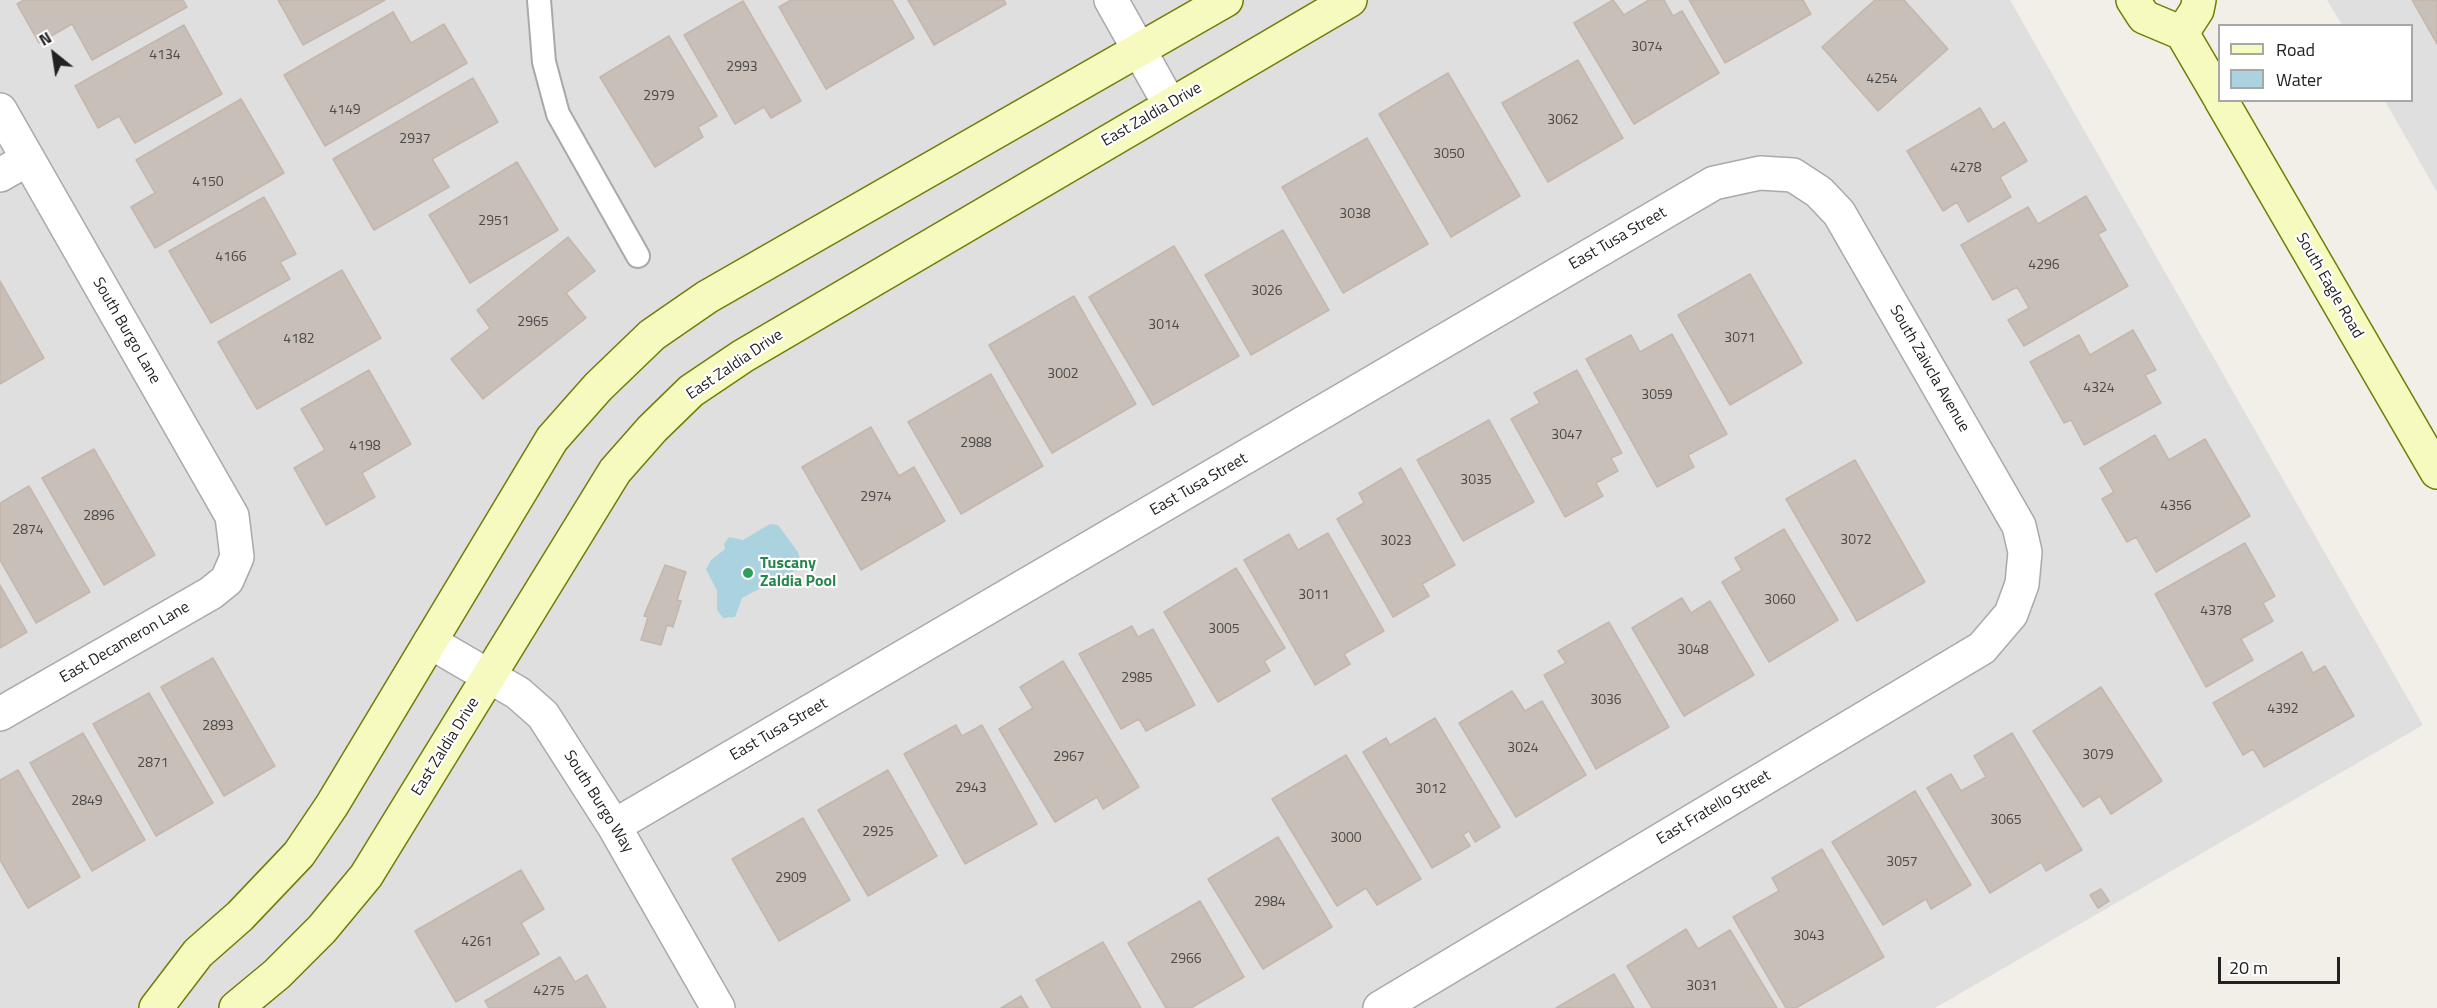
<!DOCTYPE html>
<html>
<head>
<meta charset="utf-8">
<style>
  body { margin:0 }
  #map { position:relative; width:2437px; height:1008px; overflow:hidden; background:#f2efe9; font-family:"Titillium Web",sans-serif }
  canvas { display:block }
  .legend { position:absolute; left:2218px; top:24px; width:195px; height:78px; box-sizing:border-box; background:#fff; border:2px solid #a7a7a7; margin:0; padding:8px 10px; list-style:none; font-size:18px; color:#222 }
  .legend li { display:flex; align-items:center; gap:12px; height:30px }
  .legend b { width:30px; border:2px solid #a7a7a7 }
  .north { position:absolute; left:24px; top:24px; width:60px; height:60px; -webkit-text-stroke:4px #fff; paint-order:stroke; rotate:330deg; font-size:16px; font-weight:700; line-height:24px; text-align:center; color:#222 }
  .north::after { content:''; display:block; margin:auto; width:21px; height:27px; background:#222; clip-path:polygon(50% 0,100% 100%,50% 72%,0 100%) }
  .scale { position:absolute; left:2218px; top:957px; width:122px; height:27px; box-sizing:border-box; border:3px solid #222; border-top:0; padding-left:8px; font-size:18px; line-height:21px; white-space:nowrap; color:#222; -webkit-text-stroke:4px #fff; paint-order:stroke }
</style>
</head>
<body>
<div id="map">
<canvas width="2437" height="1008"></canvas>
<ul class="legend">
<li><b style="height:8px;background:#f7fabf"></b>Road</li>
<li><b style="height:16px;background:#aad3df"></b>Water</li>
</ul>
<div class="north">N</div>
<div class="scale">20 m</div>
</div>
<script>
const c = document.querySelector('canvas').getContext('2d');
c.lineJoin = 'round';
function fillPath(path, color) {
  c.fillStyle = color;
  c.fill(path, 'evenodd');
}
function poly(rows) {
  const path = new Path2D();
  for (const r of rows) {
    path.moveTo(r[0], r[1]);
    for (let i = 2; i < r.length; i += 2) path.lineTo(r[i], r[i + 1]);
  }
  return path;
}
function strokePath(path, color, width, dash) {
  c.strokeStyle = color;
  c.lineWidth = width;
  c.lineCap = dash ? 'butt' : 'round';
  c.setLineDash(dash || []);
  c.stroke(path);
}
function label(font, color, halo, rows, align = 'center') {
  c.font = font + ' "Titillium Web",sans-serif';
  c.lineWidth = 4.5;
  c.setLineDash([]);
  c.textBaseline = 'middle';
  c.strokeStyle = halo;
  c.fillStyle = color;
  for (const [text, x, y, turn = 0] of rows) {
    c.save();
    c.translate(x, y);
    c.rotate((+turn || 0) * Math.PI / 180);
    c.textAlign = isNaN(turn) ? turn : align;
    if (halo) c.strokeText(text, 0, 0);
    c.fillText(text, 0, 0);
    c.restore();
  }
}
fillPath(poly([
  [0,0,2010,0,2423,725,1935,1008,0,1008],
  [2327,0,2437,0,2437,192,2385,101,2412,100,2412,26,2342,25]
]), '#e0dfdf');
fillPath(poly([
  [770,524,778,525,798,552,800,560,796,570,742,598,735,617,723,618,717,610,717,591,706,569,711,560,725,549,724,544,729,537,743,540]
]), '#aad3df');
const building = poly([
  [24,0,183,0,187,7,92,60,72,24,39,43,17,4,24,0],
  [278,0,385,0,303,45,278,0],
  [791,0,892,0,914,38,826,89,779,7,791,0],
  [908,0,1004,0,1006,4,934,45,908,0],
  [1613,0,1624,15,1649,0,1664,0,1673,16,1682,11,1719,73,1634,124,1574,23,1613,0],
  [1689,0,1803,0,1811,14,1725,63,1689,0],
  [1875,0,1904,0,1948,49,1878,111,1822,47,1875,0],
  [2412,0,2437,0,2437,44,2412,0],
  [743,1,801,101,771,118,764,107,735,124,684,35,743,1],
  [393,12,411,43,444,24,467,63,325,146,284,75,393,12],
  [184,25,222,94,135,143,119,116,98,128,75,86,184,25],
  [669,36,717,116,698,127,703,137,655,167,600,77,669,36],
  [1578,60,1623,138,1548,182,1502,103,1578,60],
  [1448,73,1520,196,1451,237,1379,114,1448,73],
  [473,78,498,122,432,159,449,187,374,230,333,159,473,78],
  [241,99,284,173,155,248,131,207,155,193,136,160,241,99],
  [1980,108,1993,130,2004,122,2027,161,2000,177,2011,197,1968,222,1957,202,1943,211,1907,151,1980,108],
  [1367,138,1428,244,1343,293,1282,187,1367,138],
  [517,162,558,230,470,283,429,215,517,162],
  [2086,196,2106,230,2098,234,2128,286,2024,346,2008,320,2029,308,2017,287,1993,300,1961,245,2028,207,2038,224,2086,196],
  [264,197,296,254,280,262,290,279,211,323,169,251,264,197],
  [1283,230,1329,310,1251,355,1205,275,1283,230],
  [568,237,595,271,566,293,586,318,483,399,451,359,490,328,477,310,568,237],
  [1174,246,1239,356,1153,405,1089,297,1174,246],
  [342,270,381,338,257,409,218,342,342,270],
  [1750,274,1802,363,1730,405,1678,315,1750,274],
  [0,281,44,358,0,384,0,281],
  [1074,296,1136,404,1052,453,989,345,1074,296],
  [2133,330,2156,370,2145,375,2161,403,2084,445,2071,420,2064,423,2030,362,2079,335,2090,355,2133,330],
  [1672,334,1727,434,1688,455,1694,467,1657,487,1586,359,1631,335,1640,352,1672,334],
  [369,370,411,444,362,473,375,497,326,525,294,468,325,450,301,409,369,370],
  [1577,370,1622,453,1611,458,1618,471,1596,483,1603,496,1565,517,1511,419,1540,403,1534,393,1577,370],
  [991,374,1043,466,961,514,908,422,991,374],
  [1489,420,1534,502,1463,541,1417,460,1489,420],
  [871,427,899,476,914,467,945,521,861,570,802,467,871,427],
  [2155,435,2169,460,2205,439,2250,516,2156,572,2136,537,2127,542,2102,499,2114,492,2100,468,2155,435],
  [94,449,155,555,104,585,42,478,94,449],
  [1855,460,1925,582,1857,621,1786,499,1855,460],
  [1401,468,1455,565,1422,584,1429,596,1393,617,1337,519,1364,503,1359,493,1401,468],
  [29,486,90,592,36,623,0,560,0,503,29,486],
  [1784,529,1838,620,1769,662,1722,582,1742,570,1735,558,1784,529],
  [1328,533,1384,631,1344,654,1350,664,1315,685,1244,560,1289,534,1298,550,1328,533],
  [2245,543,2275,596,2263,603,2273,621,2241,639,2253,660,2206,687,2155,594,2245,543],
  [665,565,686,572,677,600,681,601,673,627,667,625,661,645,641,640,648,617,644,616,665,565],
  [1236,568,1285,648,1264,661,1270,671,1218,702,1164,612,1236,568],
  [0,585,27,632,0,648,0,585],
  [1682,598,1691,613,1710,601,1754,675,1684,716,1632,628,1682,598],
  [1609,622,1669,727,1596,769,1544,675,1566,663,1558,651,1609,622],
  [1132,626,1138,637,1153,629,1195,705,1146,731,1139,719,1121,729,1079,654,1132,626],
  [2302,652,2313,673,2325,666,2354,716,2264,767,2253,749,2243,755,2213,703,2302,652],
  [213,658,275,766,224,796,161,687,213,658],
  [1063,661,1139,787,1103,809,1097,797,1055,822,999,729,1033,708,1020,687,1063,661],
  [2101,687,2162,781,2111,814,2100,796,2083,807,2033,731,2101,687],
  [1512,691,1525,711,1542,701,1586,775,1516,817,1459,723,1512,691],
  [149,693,213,803,156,836,93,724,149,693],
  [1435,718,1500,827,1475,842,1469,831,1463,835,1470,846,1432,868,1363,752,1386,738,1390,745,1435,718],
  [956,725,962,736,982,725,1037,824,965,864,904,754,956,725],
  [83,733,145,840,92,871,30,763,83,733],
  [2012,733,2082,850,2046,871,2041,862,1990,893,1927,788,1951,774,1961,791,1986,777,1974,756,2012,733],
  [1346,755,1421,879,1377,905,1366,888,1337,906,1272,799,1346,755],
  [18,770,80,877,28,908,0,860,0,780,18,770],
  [888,770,937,856,868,896,818,810,888,770],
  [1915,791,1971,885,1931,909,1926,899,1883,925,1832,842,1915,791],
  [803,818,850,900,779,941,732,859,803,818],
  [1278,837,1332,927,1263,969,1208,879,1278,837],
  [1822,849,1884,957,1796,1008,1786,1008,1733,917,1779,891,1772,878,1822,849],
  [521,870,544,909,521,923,539,954,456,1002,415,931,521,870],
  [2101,889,2109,901,2098,908,2090,895,2101,889],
  [1200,901,1244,977,1191,1008,1166,1008,1128,943,1200,901],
  [1686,929,1698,949,1730,930,1777,1008,1652,1008,1627,966,1686,929],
  [1103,942,1141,1008,1052,1008,1036,980,1103,942],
  [560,957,575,982,587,975,606,1008,489,1008,485,1001,560,957],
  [1614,974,1634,1008,1556,1008,1614,974],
  [1021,996,1028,1008,1001,1008,1021,996]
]);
fillPath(building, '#c7bfb8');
strokePath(building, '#c4b6ab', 1.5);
const lane = poly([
  [539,0,544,62,558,114,638,256]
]);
const street = poly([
  [1111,0,1170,105],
  [0,110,232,516,237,557,227,580,211,593,0,714],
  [0,175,28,159],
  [430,642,518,693,543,715,614,826,718,1008],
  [614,826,1714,183,1760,173,1793,175,1819,192,1839,213,2019,526,2025,552,2022,584,2011,614,1982,648,1380,1008]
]);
const secondary = poly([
  [2133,0,2144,17,2182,33,2220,98],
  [2182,33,2197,10,2199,0],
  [2221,100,2437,472],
  [156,1008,198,953,240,916,299,854,332,805,552,439,598,387,652,335,707,297,1226,0],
  [236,1008,277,974,322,929,366,876,615,471,652,429,691,391,743,356,1350,0]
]);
strokePath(lane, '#a9a9a9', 26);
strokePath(street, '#a9a9a9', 36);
strokePath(secondary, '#707d05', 36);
strokePath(lane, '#fff', 22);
strokePath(street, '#fff', 33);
strokePath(secondary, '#f7fabf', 33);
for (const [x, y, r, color] of [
  [748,573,6,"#2e9e5b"]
]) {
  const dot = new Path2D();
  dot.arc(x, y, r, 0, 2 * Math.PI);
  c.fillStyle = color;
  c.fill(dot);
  strokePath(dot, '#fff', 2);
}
label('14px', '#4b4948', null, [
  ["3074",1647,48],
  ["4134",165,56],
  ["2993",742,68],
  ["4254",1882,80],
  ["2979",659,97],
  ["4149",345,111],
  ["3062",1563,121],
  ["2937",415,140],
  ["3050",1449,155],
  ["4278",1966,169],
  ["4150",208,183],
  ["3038",1355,215],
  ["2951",494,222],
  ["4166",231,258],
  ["4296",2044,266],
  ["3026",1267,292],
  ["2965",533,323],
  ["3014",1164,326],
  ["3071",1740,339],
  ["4182",299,340],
  ["3002",1063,375],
  ["4324",2099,389],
  ["3059",1657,396],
  ["3047",1567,436],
  ["2988",976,444],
  ["4198",365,447],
  ["3035",1476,481],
  ["2974",876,498],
  ["4356",2176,507],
  ["2896",99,517],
  ["2874",28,531],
  ["3072",1856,541],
  ["3023",1396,542],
  ["3011",1314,596],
  ["3060",1780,601],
  ["4378",2216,612],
  ["3005",1224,630],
  ["3048",1693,651],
  ["2985",1137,679],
  ["3036",1606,701],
  ["4392",2283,710],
  ["2893",218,727],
  ["3024",1523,749],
  ["3079",2098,756],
  ["2967",1069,758],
  ["2871",153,764],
  ["2943",971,789],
  ["3012",1431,790],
  ["2849",87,802],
  ["3065",2006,821],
  ["2925",878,833],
  ["3000",1346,839],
  ["3057",1902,863],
  ["2909",791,879],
  ["2984",1270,903],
  ["3043",1809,937],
  ["4261",477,943],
  ["2966",1186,960],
  ["3031",1702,987],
  ["4275",549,992]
]);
label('16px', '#222', '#fff', [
  ["East Zaldia Drive",1152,115,-30],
  ["East Tusa Street",1618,239,-30],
  ["South Eagle Road",2329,286,60],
  ["South Burgo Lane",126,331,60],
  ["East Zaldia Drive",735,365,-34],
  ["South Zaivcla Avenue",1929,369,60],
  ["East Tusa Street",1199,485,-30],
  ["East Decameron Lane",125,643,-30],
  ["East Tusa Street",779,730,-30],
  ["East Zaldia Drive",446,747,-58],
  ["South Burgo Way",598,802,58],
  ["East Fratello Street",1714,808,-31]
]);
label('bold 16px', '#27864d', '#fff', [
  ["Tuscany",760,564],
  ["Zaldia Pool",760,582]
], 'left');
</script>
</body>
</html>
